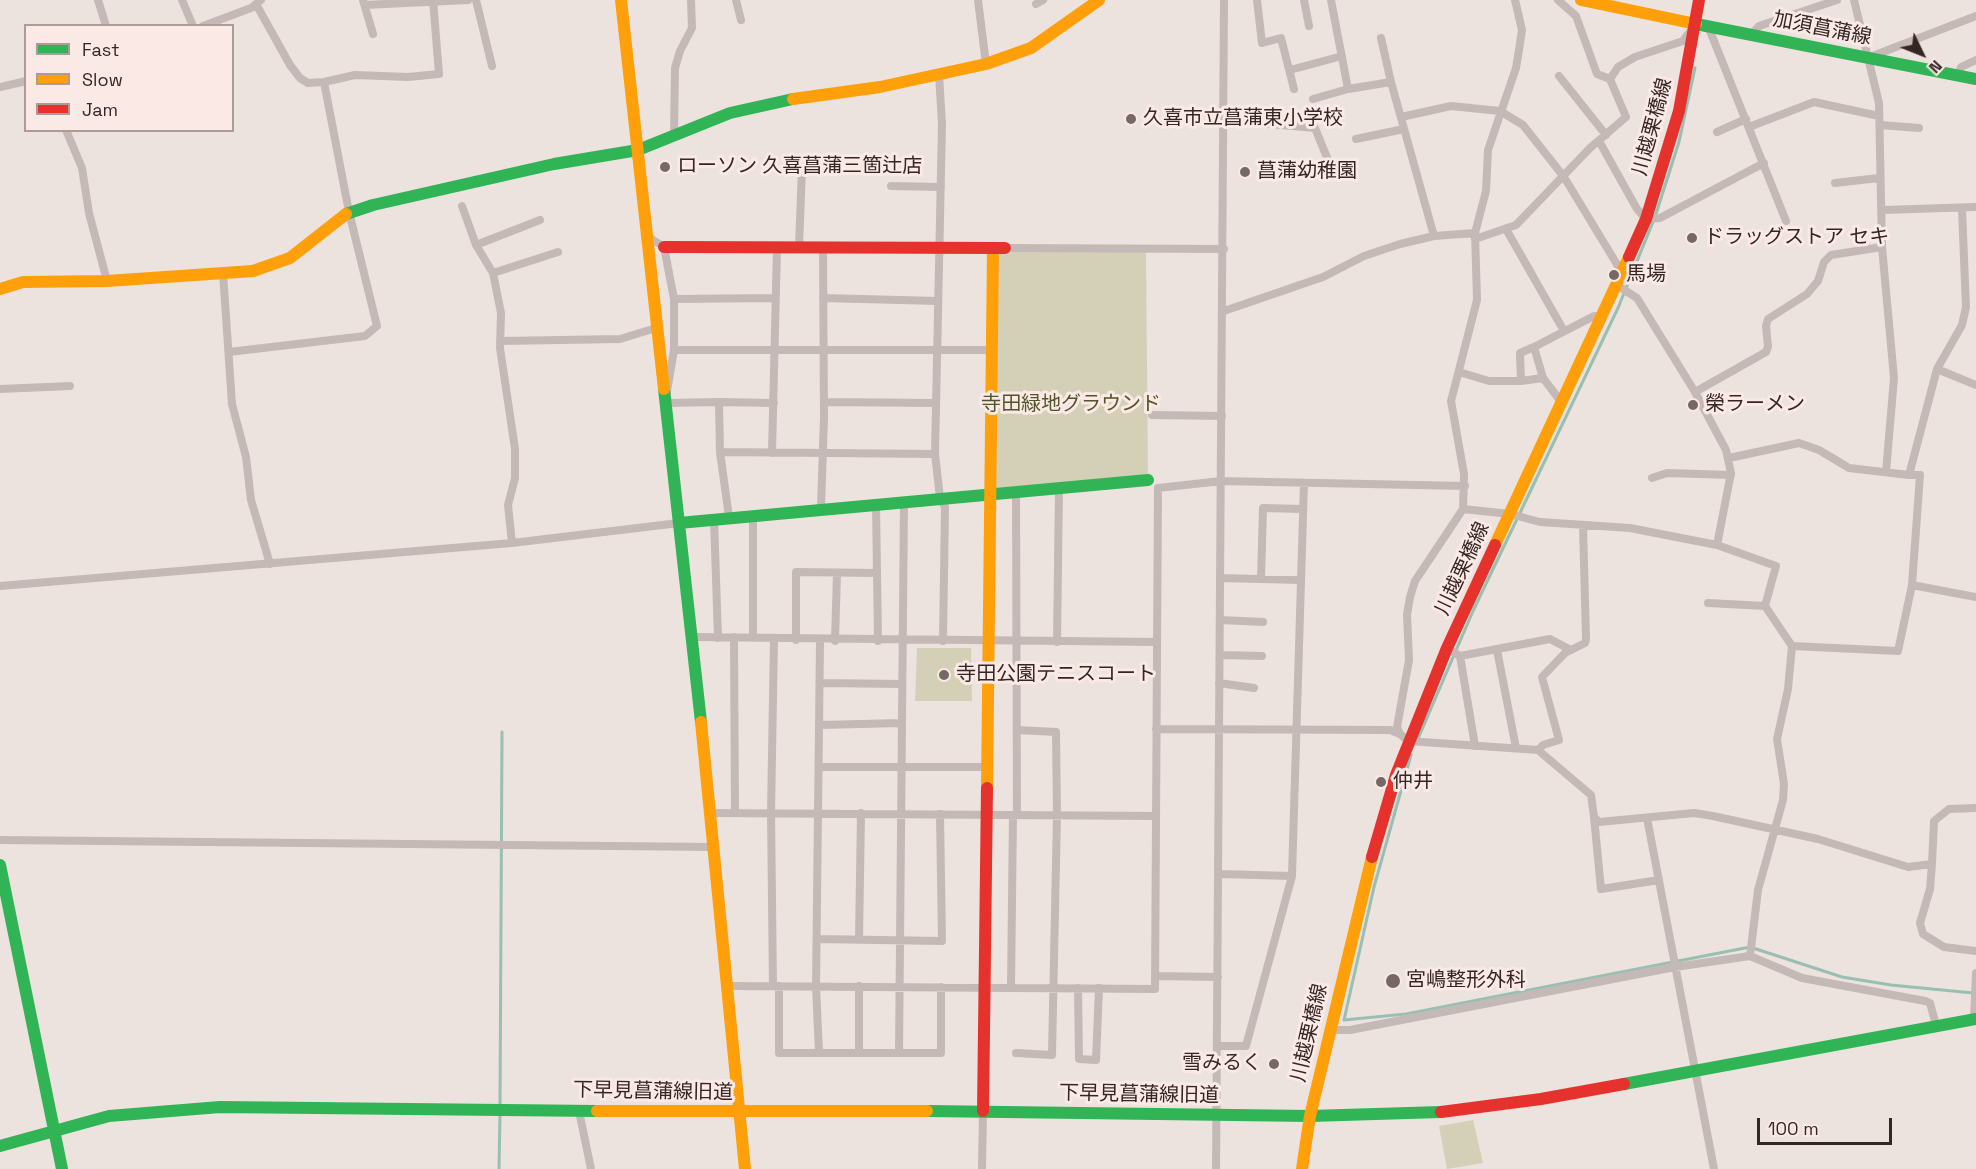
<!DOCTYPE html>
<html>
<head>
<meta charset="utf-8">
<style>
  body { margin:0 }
  #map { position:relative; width:1976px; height:1169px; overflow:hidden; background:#ece2de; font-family:"Space Grotesk",sans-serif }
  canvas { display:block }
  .legend { position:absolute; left:24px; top:24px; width:210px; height:108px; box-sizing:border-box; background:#fae9e5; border:2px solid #ab9b99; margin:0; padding:8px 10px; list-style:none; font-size:18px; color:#352626 }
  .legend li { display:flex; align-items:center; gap:12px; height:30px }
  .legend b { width:30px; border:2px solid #ab9b99 }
  .north { position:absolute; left:1892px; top:24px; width:60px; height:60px; -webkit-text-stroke:4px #fae9e5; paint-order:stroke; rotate:133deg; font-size:16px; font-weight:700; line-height:24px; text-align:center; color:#352626 }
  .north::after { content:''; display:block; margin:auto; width:21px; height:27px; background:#352626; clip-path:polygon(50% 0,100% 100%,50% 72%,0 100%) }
  .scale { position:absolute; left:1757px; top:1118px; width:135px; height:27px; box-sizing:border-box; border:3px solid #352626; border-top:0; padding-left:8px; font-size:18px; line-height:21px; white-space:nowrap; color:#352626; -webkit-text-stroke:4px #fae9e5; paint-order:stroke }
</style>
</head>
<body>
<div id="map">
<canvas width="1976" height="1169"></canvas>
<ul class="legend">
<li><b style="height:8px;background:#30b455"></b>Fast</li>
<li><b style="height:8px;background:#ff9f0a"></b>Slow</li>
<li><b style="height:8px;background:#e5322d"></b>Jam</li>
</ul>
<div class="north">N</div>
<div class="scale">100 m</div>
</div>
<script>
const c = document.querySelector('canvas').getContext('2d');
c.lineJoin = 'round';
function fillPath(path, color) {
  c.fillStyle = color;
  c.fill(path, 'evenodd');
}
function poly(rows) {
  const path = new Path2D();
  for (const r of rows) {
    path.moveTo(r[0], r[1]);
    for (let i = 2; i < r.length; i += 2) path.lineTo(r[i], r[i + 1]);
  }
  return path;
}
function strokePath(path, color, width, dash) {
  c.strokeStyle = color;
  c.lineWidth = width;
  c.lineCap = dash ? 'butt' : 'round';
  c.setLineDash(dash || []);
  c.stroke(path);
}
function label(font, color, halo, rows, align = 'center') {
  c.font = font + ' "Space Grotesk","Noto Sans JP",sans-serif';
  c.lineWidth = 6;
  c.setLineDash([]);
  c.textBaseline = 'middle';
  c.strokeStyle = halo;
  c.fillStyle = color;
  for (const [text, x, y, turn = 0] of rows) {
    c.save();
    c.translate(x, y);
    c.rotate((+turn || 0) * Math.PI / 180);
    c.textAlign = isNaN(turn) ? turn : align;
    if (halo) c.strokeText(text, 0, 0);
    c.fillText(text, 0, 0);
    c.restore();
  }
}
fillPath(poly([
  [996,252,1146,252,1148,475,992,490],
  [917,648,971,648,972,701,915,701],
  [1473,1120,1483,1163,1447,1169,1439,1126]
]), '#d4d0b8');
strokePath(poly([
  [1417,741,1473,611,1618,308,1655,217,1679,142,1695,68],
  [1411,755,1374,887,1344,1020,1406,1014,1750,947,1842,977,1891,985,1973,993],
  [500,1107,502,732],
  [499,1169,500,1114]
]), '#99bfb3', 3);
strokePath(poly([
  [98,0,106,26],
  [182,0,193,26],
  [363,0,373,34],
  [476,0,492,66],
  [736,0,741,20],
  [978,0,986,64],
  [1257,0,1262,43,1281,38,1294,89],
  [1304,0,1309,26],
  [1558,0,1576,16,1597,74,1610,79],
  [256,4,290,65,300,78,308,83,324,82,355,75,408,77,439,74,433,0],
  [1036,4,1043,0],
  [365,5,468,0],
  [203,26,251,8,261,0],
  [1708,26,1786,221],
  [1751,35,1759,26,1837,0],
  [1870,57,1976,16],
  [1290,70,1342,56],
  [939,74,942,124,935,454,940,498,945,507,943,641],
  [1559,76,1606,135],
  [1958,76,1961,67,1976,60],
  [1391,82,1434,236],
  [0,87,26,81],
  [1348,89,1391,82,1381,38],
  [1313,99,1348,89,1331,0],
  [1401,117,1451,106,1500,111,1523,125,1564,177,1618,266,1624,271],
  [1224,120,1315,128,1328,160],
  [1880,125,1919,128],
  [1749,127,1814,102,1879,116],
  [66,130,82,168,89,213,107,281],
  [1717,132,1746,119],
  [674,135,675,68,680,51,692,28,691,0],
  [1356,139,1404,129],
  [1599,141,1637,209,1646,219,1660,218,1764,163],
  [1835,183,1879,178],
  [891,186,941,187],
  [462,206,476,245,493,273,501,313,500,348,515,449,515,478,508,505,512,543],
  [1883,210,1976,207],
  [1506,229,1564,331],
  [647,236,664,247,674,299,674,350,665,403,719,402,720,452],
  [1475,239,1516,225,1590,148,1626,117,1610,79,1618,67,1635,57,1683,41,1692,29],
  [476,245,540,220],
  [1882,247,1894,378,1886,472],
  [799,248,802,168],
  [1005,248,1224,249],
  [223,273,232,404,246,457,251,500,270,564],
  [493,273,558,252],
  [1618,286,1637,298,1695,392,1726,450,1731,473,1717,545],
  [823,298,938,301],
  [674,299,775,298],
  [1224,311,1323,277,1364,256,1400,244,1434,236,1475,233],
  [500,341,620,339,656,328],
  [1534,347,1594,316,1603,317],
  [674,350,990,350],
  [229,352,365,336,377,326,349,212,324,82],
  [1937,369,1976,385],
  [1459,372,1489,381,1521,381],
  [1543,378,1521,381,1520,353,1534,347,1543,378,1562,403],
  [0,389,70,386],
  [1695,392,1766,352,1768,347,1766,326,1768,319,1807,294,1818,281,1824,262,1831,255,1882,247,1879,103,1854,0],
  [719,402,774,403],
  [824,402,935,403],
  [1152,415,1222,416],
  [772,453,777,248],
  [1729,458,1799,443,1819,450,1849,468,1909,475],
  [1652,478,1667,473,1731,475],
  [1016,492,1017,815],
  [876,504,878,641],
  [821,508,824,417,823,248],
  [1463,509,1510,514,1540,522,1630,528,1717,545,1776,566,1765,606,1792,646],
  [753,515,753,638],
  [729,517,720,452,935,454],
  [714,519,718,638],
  [1221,578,1300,580],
  [1261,579,1263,508,1303,509],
  [1912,585,1976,597],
  [0,586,512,543,679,523],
  [1708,603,1765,606],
  [1221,620,1263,622],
  [692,637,1157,642],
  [734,637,735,813],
  [796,640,796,572,877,573],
  [835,641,837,573],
  [1057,642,1059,488],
  [1447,648,1460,656,1475,746],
  [1497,650,1516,748],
  [1220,655,1262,656],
  [1460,656,1550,639,1571,650],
  [820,683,902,684],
  [1219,683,1254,688],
  [819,725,902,723],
  [1156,729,1390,730,1400,734,1408,741,1538,750,1591,795,1594,817,1599,822,1694,813,1713,816,1818,839,1908,867,1932,864,1934,821,1949,809,1976,808],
  [1400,734,1397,727,1409,660,1407,615,1410,597,1415,581,1463,509,1464,474,1451,401,1477,300,1475,233,1486,191,1488,150,1516,68,1519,50,1522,30,1515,0],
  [1538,750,1543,745,1559,740,1542,677,1565,653,1585,643,1586,639,1583,525],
  [819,767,986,767],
  [709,813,1156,816],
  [1594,817,1601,889,1659,880],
  [1647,818,1714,1169],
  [0,840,713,847],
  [1932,864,1930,889,1920,923,1923,934,1944,947,1976,951],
  [1218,874,1292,876],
  [817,939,942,941,940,814],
  [859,940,861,813],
  [1750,956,1758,890,1783,800,1784,784,1777,739,1788,689,1792,646,1898,651,1912,585,1920,475,1909,475,1937,369,1962,325,1966,307,1962,209],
  [1155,976,1218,977],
  [727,986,1155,989,1158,488,1221,481,1465,486],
  [773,986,771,813,774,639],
  [779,986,779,1053,941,1053,941,987],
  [859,986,859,1053],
  [1011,987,1013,815],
  [1078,988,1079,1059,1096,1060,1099,988],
  [1974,1020,1976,973],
  [1330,1030,1350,1030,1675,967,1750,956,1802,978,1925,1001,1930,1003,1936,1025],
  [1218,1046,1246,1046,1292,876,1304,483],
  [819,1053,816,986,820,641],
  [899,1053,904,502],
  [1016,1053,1052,1055,1057,815,1056,732,1017,730],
  [579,1111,591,1169],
  [982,1169,983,1111],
  [1216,1169,1224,0]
]), '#c5b9b7', 8);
strokePath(poly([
  [1696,24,1976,79],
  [346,214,373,205,554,164,638,150,730,113,793,99],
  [664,389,701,722],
  [679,523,1148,480],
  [0,865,62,1169],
  [1624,1084,1976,1019],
  [927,1111,1310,1116,1441,1112],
  [0,1146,109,1116,220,1107,597,1111]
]), '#30b455', 12);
strokePath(poly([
  [621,0,664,389],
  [1581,0,1696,24],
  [793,99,880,87,986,64,1031,48,1099,0],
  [0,289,23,282,107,281,253,271,290,258,346,214],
  [1495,545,1629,257],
  [701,722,745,1169],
  [987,788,993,250],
  [597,1111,927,1111],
  [1302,1169,1310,1116,1372,857]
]), '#ff9f0a', 12);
strokePath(poly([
  [664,247,1005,248],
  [1629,257,1646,219,1679,111,1699,0],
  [1372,857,1396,775,1447,648,1495,545],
  [983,1111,987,788],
  [1441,1112,1541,1099,1624,1084]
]), '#e5322d', 12);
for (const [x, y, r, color] of [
  [1131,119,6,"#756866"],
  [665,167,6,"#756866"],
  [1245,172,6,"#756866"],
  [1692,238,6,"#756866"],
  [1614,275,6,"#756866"],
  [1693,405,6,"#756866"],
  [944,675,6,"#756866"],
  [1381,782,6,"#756866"],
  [1393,981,8,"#756866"],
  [1274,1064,6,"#756866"]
]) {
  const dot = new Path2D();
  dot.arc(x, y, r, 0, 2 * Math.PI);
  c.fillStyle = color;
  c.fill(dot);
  strokePath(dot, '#fae9e5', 2);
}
label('20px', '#352626', '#fae9e5', [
  ["加須菖蒲線",1822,29,11],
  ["川越栗橋線",1653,127,-75],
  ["川越栗橋線",1463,569,-65],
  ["川越栗橋線",1310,1033,-77],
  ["下早見菖蒲線旧道",653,1092,1],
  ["下早見菖蒲線旧道",1139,1095,1]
]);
label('20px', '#352626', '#fae9e5', [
  ["久喜市立菖蒲東小学校",1143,119],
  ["ローソン 久喜菖蒲三箇辻店",677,167],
  ["菖蒲幼稚園",1257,172],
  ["ドラッグストア セキ",1704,238],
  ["馬場",1626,275],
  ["榮ラーメン",1705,405],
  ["寺田公園テニスコート",956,675],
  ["仲井",1393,782],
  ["宮嶋整形外科",1406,981],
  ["雪みるく",1262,1064,"right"]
], 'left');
label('20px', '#525529', '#fae9e5', [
  ["寺田緑地グラウンド",1071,405]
]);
</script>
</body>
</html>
